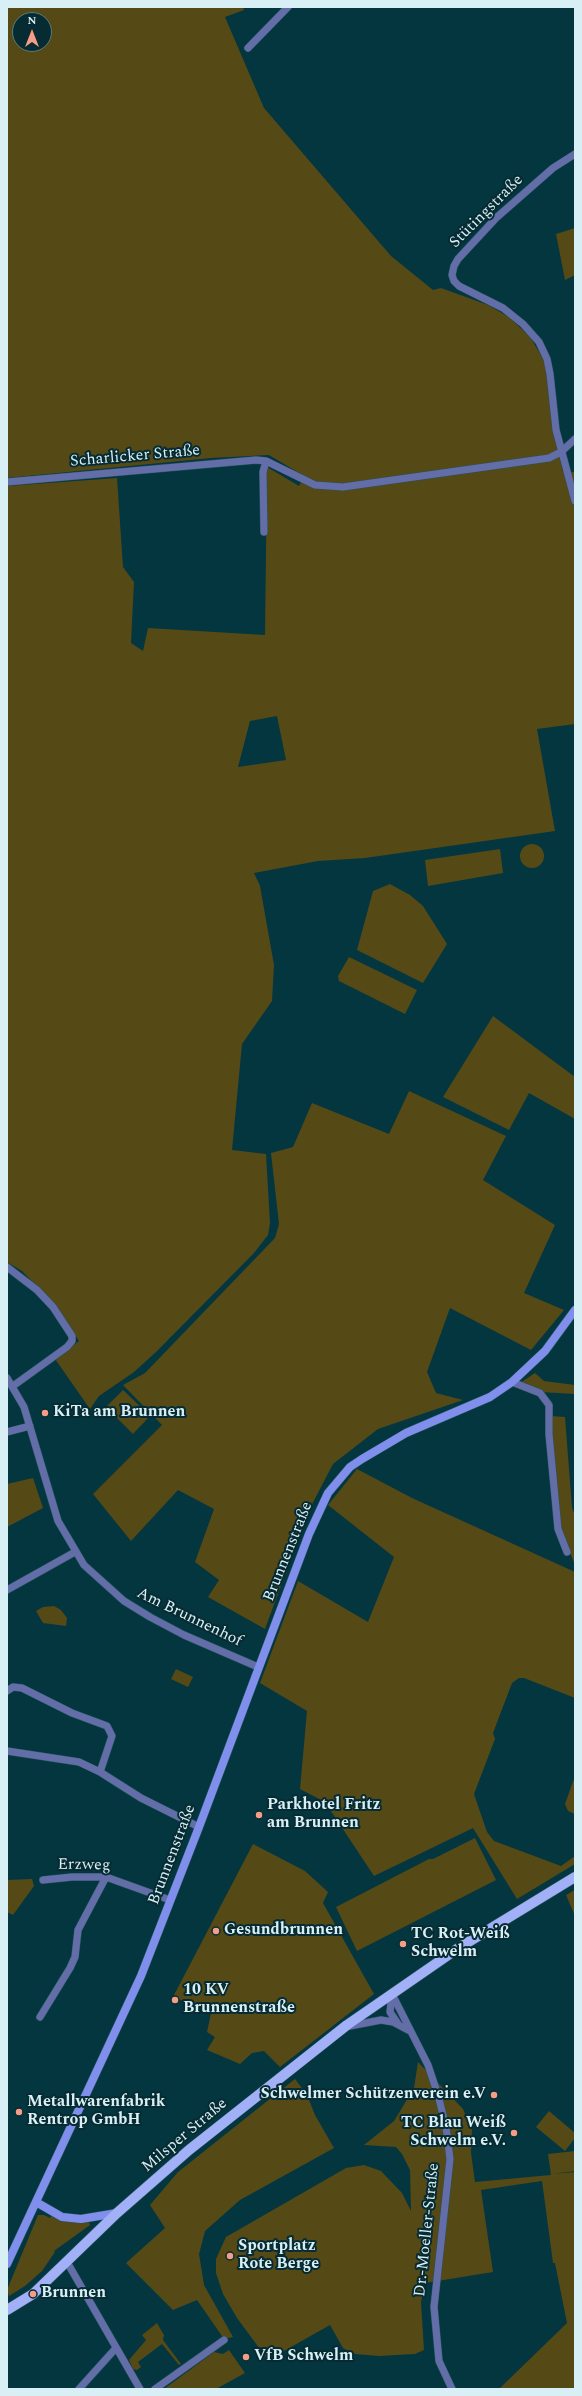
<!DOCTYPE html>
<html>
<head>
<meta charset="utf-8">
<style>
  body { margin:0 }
  #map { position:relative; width:582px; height:2396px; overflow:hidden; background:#043640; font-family:Spectral,serif }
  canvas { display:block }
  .frame { position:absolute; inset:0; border:8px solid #d8eff5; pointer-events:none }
  .north { position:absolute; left:12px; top:12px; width:40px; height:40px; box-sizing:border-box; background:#072b32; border:1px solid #5b7980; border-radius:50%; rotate:0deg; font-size:11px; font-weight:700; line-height:16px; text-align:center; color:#d8eff5 }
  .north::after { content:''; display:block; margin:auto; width:14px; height:18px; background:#f49e88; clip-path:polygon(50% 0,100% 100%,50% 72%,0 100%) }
</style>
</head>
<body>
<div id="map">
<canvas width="582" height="2396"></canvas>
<div class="frame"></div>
<div class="north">N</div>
</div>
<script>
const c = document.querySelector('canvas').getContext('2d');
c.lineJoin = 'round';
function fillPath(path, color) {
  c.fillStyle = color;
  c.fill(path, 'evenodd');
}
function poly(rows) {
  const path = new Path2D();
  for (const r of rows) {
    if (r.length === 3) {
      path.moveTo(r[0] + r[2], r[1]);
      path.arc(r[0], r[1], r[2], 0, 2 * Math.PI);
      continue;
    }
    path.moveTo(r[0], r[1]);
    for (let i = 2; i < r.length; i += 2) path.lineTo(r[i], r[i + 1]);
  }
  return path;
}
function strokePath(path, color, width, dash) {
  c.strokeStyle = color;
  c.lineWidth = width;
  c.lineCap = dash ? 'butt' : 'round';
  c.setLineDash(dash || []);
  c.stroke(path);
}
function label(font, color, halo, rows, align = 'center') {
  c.font = font + ' Spectral,serif';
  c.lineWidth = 4;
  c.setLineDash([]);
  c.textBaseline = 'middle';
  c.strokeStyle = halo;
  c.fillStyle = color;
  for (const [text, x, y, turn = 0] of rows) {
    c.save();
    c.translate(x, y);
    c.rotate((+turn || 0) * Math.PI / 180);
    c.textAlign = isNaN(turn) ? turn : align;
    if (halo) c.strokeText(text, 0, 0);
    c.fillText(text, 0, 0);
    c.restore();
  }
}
fillPath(poly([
  [7,7,243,7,244,10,225,17,264,108,391,256,433,290,441,288,488,305,509,317,530,337,544,360,550,389,554,434,563,472,575,472,575,724,537,729,555,831,365,858,318,861,254,873,260,886,274,965,272,1001,242,1044,232,1150,266,1154,270,1223,268,1235,254,1253,156,1352,134,1372,99,1396,90,1409,55,1359,79,1341,54,1304,22,1271,7,1262,7,486,117,478,123,567,134,582,131,643,143,651,148,628,265,635,267,467,299,486,304,476,269,455,211,458,7,478],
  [20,20,44,20,44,44,20,44],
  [277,716,286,760,238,767,250,721],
  [575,228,575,275,565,280,556,234],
  [532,856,12],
  [500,849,503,873,428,886,425,860],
  [390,884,410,895,423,906,447,944,423,983,357,950,373,891],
  [349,957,417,990,405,1014,339,981,338,976],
  [493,1016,575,1077,575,1119,529,1093,509,1130,443,1097],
  [409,1091,506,1136,483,1180,555,1225,524,1293,564,1310,531,1350,450,1308,427,1372,436,1393,463,1400,378,1429,333,1464,308,1512,265,1629,208,1597,219,1580,195,1562,214,1509,178,1490,131,1541,93,1494,162,1425,123,1385,145,1373,275,1238,279,1224,271,1153,293,1147,312,1103,389,1134],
  [535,1373,544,1381,575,1385,575,1394,540,1392,520,1383],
  [123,1390,150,1416,133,1434,106,1407],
  [550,1416,565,1417,572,1508,575,1515,575,1565,561,1530],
  [357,1469,412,1498,575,1572,575,1698,524,1678,519,1678,512,1683,493,1733,495,1739,474,1794,487,1832,494,1841,561,1866,575,1856,575,1864,517,1899,473,1828,374,1876,325,1802,300,1789,307,1711,260,1683,298,1581,368,1622,394,1557,328,1505],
  [33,1478,43,1508,7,1527,7,1484],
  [54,1606,61,1610,67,1618,66,1626,43,1623,36,1611,43,1607],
  [176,1669,193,1677,188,1687,171,1679],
  [575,1776,575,1814,568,1811,565,1804],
  [475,1838,496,1880,357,1951,336,1907,429,1859,433,1859],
  [253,1844,305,1871,328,1892,323,1903,374,1994,280,2067,264,2051,252,2053,240,2064,207,2050,215,2037,207,2032,211,2013,173,1997],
  [32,1879,34,1886,13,1915,7,1912,7,1880],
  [575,1890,575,1916,566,1895],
  [418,2062,463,2109,472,2130,471,2153,475,2182,551,2175,548,2154,575,2151,575,2171,552,2174,575,2172,575,2389,499,2389,567,2323,555,2263,553,2263,542,2181,481,2190,493,2272,425,2283,421,2302,424,2350,415,2354,379,2356,355,2354,343,2348,330,2325,268,2360,237,2318,223,2294,216,2273,216,2259,226,2237,346,2168,364,2165,381,2171,402,2193,411,2211,410,2170,402,2154,396,2147,364,2145,394,2121,414,2088],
  [295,2079,307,2095,315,2115,334,2148,240,2200,205,2231,199,2254,204,2285,233,2337,224,2339,197,2300,173,2310,126,2263,165,2228,150,2205,178,2172],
  [549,2111,575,2133,575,2138,565,2151,536,2127],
  [38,2215,44,2215,50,2218,51,2216,68,2222,89,2222,90,2225,54,2251,55,2252,42,2271,25,2286,9,2296,7,2290],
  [157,2323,164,2335,163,2340,181,2364,179,2365,162,2344,138,2362,141,2367,137,2370,133,2369,129,2360,146,2340,142,2335],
  [229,2350,245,2373,216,2389,164,2389,214,2352,223,2354]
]), '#554916');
const street = poly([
  [248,48,288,7],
  [575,154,553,168,496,218,458,259,454,266,452,275,454,281,459,286,503,308,523,324,539,342,547,359,550,374,556,430,575,501],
  [7,482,256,460,266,461,315,485,343,487,549,458,561,452,575,439],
  [264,532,263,472,266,461],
  [7,1267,37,1290,53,1307,72,1336,72,1341,67,1347,13,1386],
  [7,1378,24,1407,58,1521,84,1565,124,1601,150,1617,184,1635,258,1667],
  [512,1382,540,1393,549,1405,549,1434,558,1529,567,1552],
  [7,1432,30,1426],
  [7,1590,75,1552],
  [7,1691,13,1687,22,1688,72,1713,107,1726,112,1736,100,1772],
  [7,1751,79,1762,100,1772,141,1798,199,1827],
  [43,1880,72,1877,106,1877,170,1900],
  [392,1994,428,2065,438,2095,446,2127,450,2159,434,2307,439,2361,452,2389],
  [392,1994,390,2012,398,2024],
  [40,2017,70,1968,75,1957,78,1930,106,1877],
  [350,2026,381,2020,393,2022,408,2030],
  [67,2262,140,2389],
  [79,2389,116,2348],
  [155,2389,224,2340]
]);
const secondary = poly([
  [36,2202,62,2217,81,2219,117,2213],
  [7,2264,141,1976,199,1827,309,1534,328,1493,350,1467,362,1459,406,1433,490,1397,512,1382,545,1351,575,1310]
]);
const primary = poly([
  [7,2310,33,2294,117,2213,189,2150,347,2025,457,1949,575,1877]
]);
strokePath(street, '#26545d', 8);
strokePath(secondary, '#26545d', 9);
strokePath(primary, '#26545d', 11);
strokePath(street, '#636ea8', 7);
strokePath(secondary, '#818fec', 8);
strokePath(primary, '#a2b0f7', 10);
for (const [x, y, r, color] of [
  [45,1413,4,"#f49e88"],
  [259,1815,4,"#f49e88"],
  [216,1931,4,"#f49e88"],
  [403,1944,4,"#f49e88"],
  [175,2000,4,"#f49e88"],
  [494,2095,4,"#f49e88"],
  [19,2112,4,"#f49e88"],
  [514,2133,4,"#f49e88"],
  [230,2256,4,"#f49e88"],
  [33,2294,4,"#f49e88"],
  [246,2357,4,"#f49e88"]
]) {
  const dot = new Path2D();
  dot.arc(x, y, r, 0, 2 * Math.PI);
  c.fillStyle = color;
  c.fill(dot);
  strokePath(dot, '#072b32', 1.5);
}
label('16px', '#d8eff5', '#072b32', [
  ["Stütingstraße",487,212,-45],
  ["Scharlicker Straße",135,457,-5],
  ["Brunnenstraße",289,1552,-68],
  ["Am Brunnenhof",189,1618,26],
  ["Brunnenstraße",173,1855,-69],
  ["Erzweg",84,1866,1],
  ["Milsper Straße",185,2136,-40],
  ["Dr.-Moeller-Straße",428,2230,-84]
]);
label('bold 16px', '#d8eff5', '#072b32', [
  ["KiTa am Brunnen",53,1413],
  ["Parkhotel Fritz",267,1806],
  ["am Brunnen",267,1824],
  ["Gesundbrunnen",224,1931],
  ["TC Rot-Weiß",411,1935],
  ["Schwelm",411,1953],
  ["10 KV",183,1991],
  ["Brunnenstraße",183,2009],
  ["Schwelmer Schützenverein e.V",486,2095,"right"],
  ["Metallwarenfabrik",27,2103],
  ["Rentrop GmbH",27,2121],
  ["TC Blau Weiß",506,2124,"right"],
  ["Schwelm e.V.",506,2142,"right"],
  ["Sportplatz",238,2247],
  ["Rote Berge",238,2265],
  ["Brunnen",41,2294],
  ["VfB Schwelm",254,2357]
], 'left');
</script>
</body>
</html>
